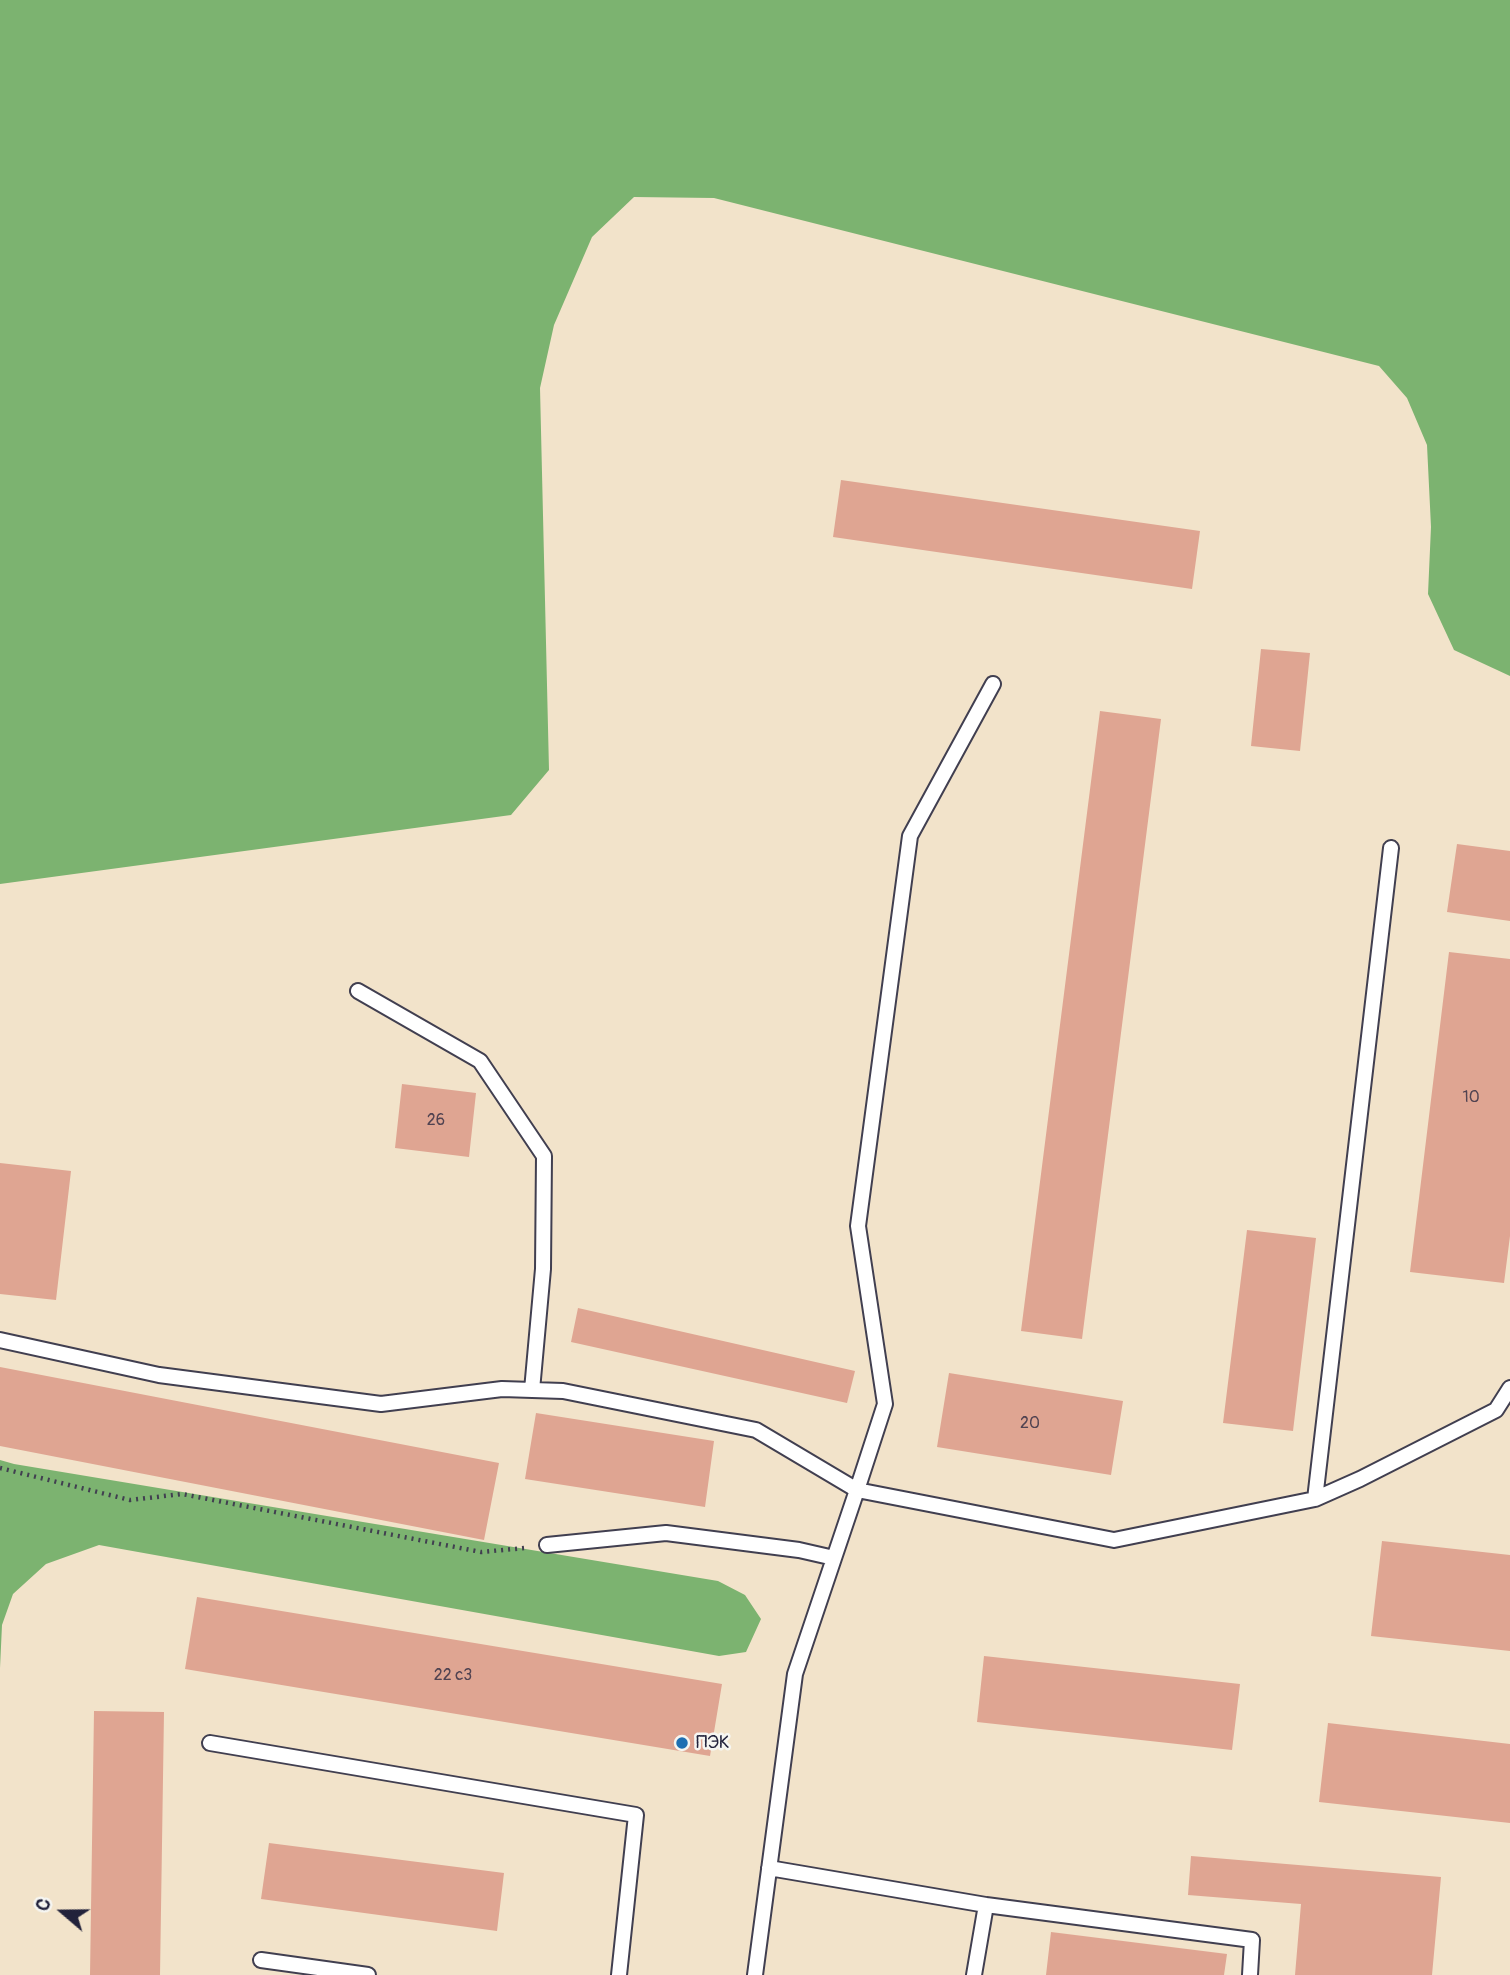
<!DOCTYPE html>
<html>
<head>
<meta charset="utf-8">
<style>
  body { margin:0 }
  #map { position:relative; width:1510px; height:1975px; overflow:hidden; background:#f2e3ca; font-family:Pangolin,sans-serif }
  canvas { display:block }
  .north { position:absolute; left:28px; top:1877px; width:70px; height:70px; -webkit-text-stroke:5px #f6f6f2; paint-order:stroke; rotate:290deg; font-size:19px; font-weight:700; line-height:28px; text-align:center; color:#22223b }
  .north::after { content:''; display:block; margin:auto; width:24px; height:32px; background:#22223b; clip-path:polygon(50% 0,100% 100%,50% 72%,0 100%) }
</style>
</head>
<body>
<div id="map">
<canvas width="1510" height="1975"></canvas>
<div class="north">С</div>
</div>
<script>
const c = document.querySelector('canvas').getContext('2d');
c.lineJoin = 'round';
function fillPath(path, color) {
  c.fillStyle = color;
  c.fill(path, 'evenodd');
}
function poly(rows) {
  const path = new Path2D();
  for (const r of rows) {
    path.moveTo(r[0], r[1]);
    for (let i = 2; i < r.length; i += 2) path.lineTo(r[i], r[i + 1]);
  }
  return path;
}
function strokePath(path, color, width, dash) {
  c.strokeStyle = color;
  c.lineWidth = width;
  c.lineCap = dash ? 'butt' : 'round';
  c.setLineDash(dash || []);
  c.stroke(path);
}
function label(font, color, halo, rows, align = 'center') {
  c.font = font + ' Pangolin,sans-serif';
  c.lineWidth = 5;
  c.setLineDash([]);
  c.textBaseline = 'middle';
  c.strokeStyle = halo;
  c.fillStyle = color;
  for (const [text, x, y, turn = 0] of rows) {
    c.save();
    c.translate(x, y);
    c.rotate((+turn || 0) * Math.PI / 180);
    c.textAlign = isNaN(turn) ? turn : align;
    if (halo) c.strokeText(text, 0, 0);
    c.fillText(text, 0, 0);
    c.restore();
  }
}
fillPath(poly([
  [0,0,1510,0,1510,676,1454,650,1428,594,1431,527,1427,445,1407,398,1379,366,714,198,634,197,592,237,554,325,540,388,549,770,511,815,0,884],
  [0,1460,14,1464,718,1581,745,1595,761,1619,746,1652,719,1656,99,1545,46,1564,13,1594,2,1625,0,1668]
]), '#7cb370');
fillPath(poly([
  [841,480,1200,531,1192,589,833,537],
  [1261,649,1310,653,1300,751,1251,746],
  [1100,711,1161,719,1082,1339,1021,1331],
  [1457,844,1510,851,1510,921,1447,912],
  [1449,952,1510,959,1510,1236,1504,1283,1410,1272],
  [402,1084,476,1093,469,1157,395,1148],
  [0,1163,71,1171,56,1300,0,1294],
  [1247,1230,1316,1238,1293,1431,1223,1423],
  [578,1308,855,1371,847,1403,571,1342],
  [0,1367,499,1463,484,1540,0,1446],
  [949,1373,1123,1401,1111,1475,937,1447],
  [536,1413,714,1441,705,1507,525,1479],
  [1382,1541,1510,1555,1510,1651,1371,1636],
  [197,1597,722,1684,710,1756,185,1669],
  [984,1656,1240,1684,1232,1750,977,1722],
  [94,1711,164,1712,160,1975,90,1975],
  [1328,1723,1510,1744,1510,1823,1319,1802],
  [269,1843,504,1873,497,1931,261,1899],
  [1191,1856,1441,1877,1432,1975,1295,1975,1301,1904,1188,1895],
  [1051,1932,1227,1954,1224,1975,1046,1975]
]), '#dfa592');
const service = poly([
  [358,991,480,1061,544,1156,543,1269,532,1390],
  [0,1340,159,1375,381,1404,502,1389,563,1391,756,1430,857,1490,885,1404,858,1226,910,836,993,684],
  [1315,1499,1391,848],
  [547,1545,666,1533,799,1550,834,1558],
  [210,1743,636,1815,619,1975],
  [769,1868,986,1905,1252,1940,1250,1975],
  [261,1960,368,1975],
  [755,1975,795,1674,857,1490,1114,1540,1315,1499,1360,1479,1496,1410,1510,1388],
  [974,1975,986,1905]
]);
strokePath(service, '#413f50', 18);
strokePath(poly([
  [0,1468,130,1500,182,1494,481,1552,525,1548]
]), '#413f50', 4.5, [2, 5]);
strokePath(service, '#fff', 14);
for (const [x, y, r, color] of [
  [682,1743,7,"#1f6fb2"]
]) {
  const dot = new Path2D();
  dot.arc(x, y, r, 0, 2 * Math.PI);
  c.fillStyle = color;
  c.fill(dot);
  strokePath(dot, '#f6f6f2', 2.5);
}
label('16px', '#514351', null, [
  ["10",1471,1098],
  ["26",436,1121],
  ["20",1030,1424],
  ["22 с3",453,1676]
]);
label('19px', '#22223b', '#f6f6f2', [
  ["ПЭК",696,1743]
], 'left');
</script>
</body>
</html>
